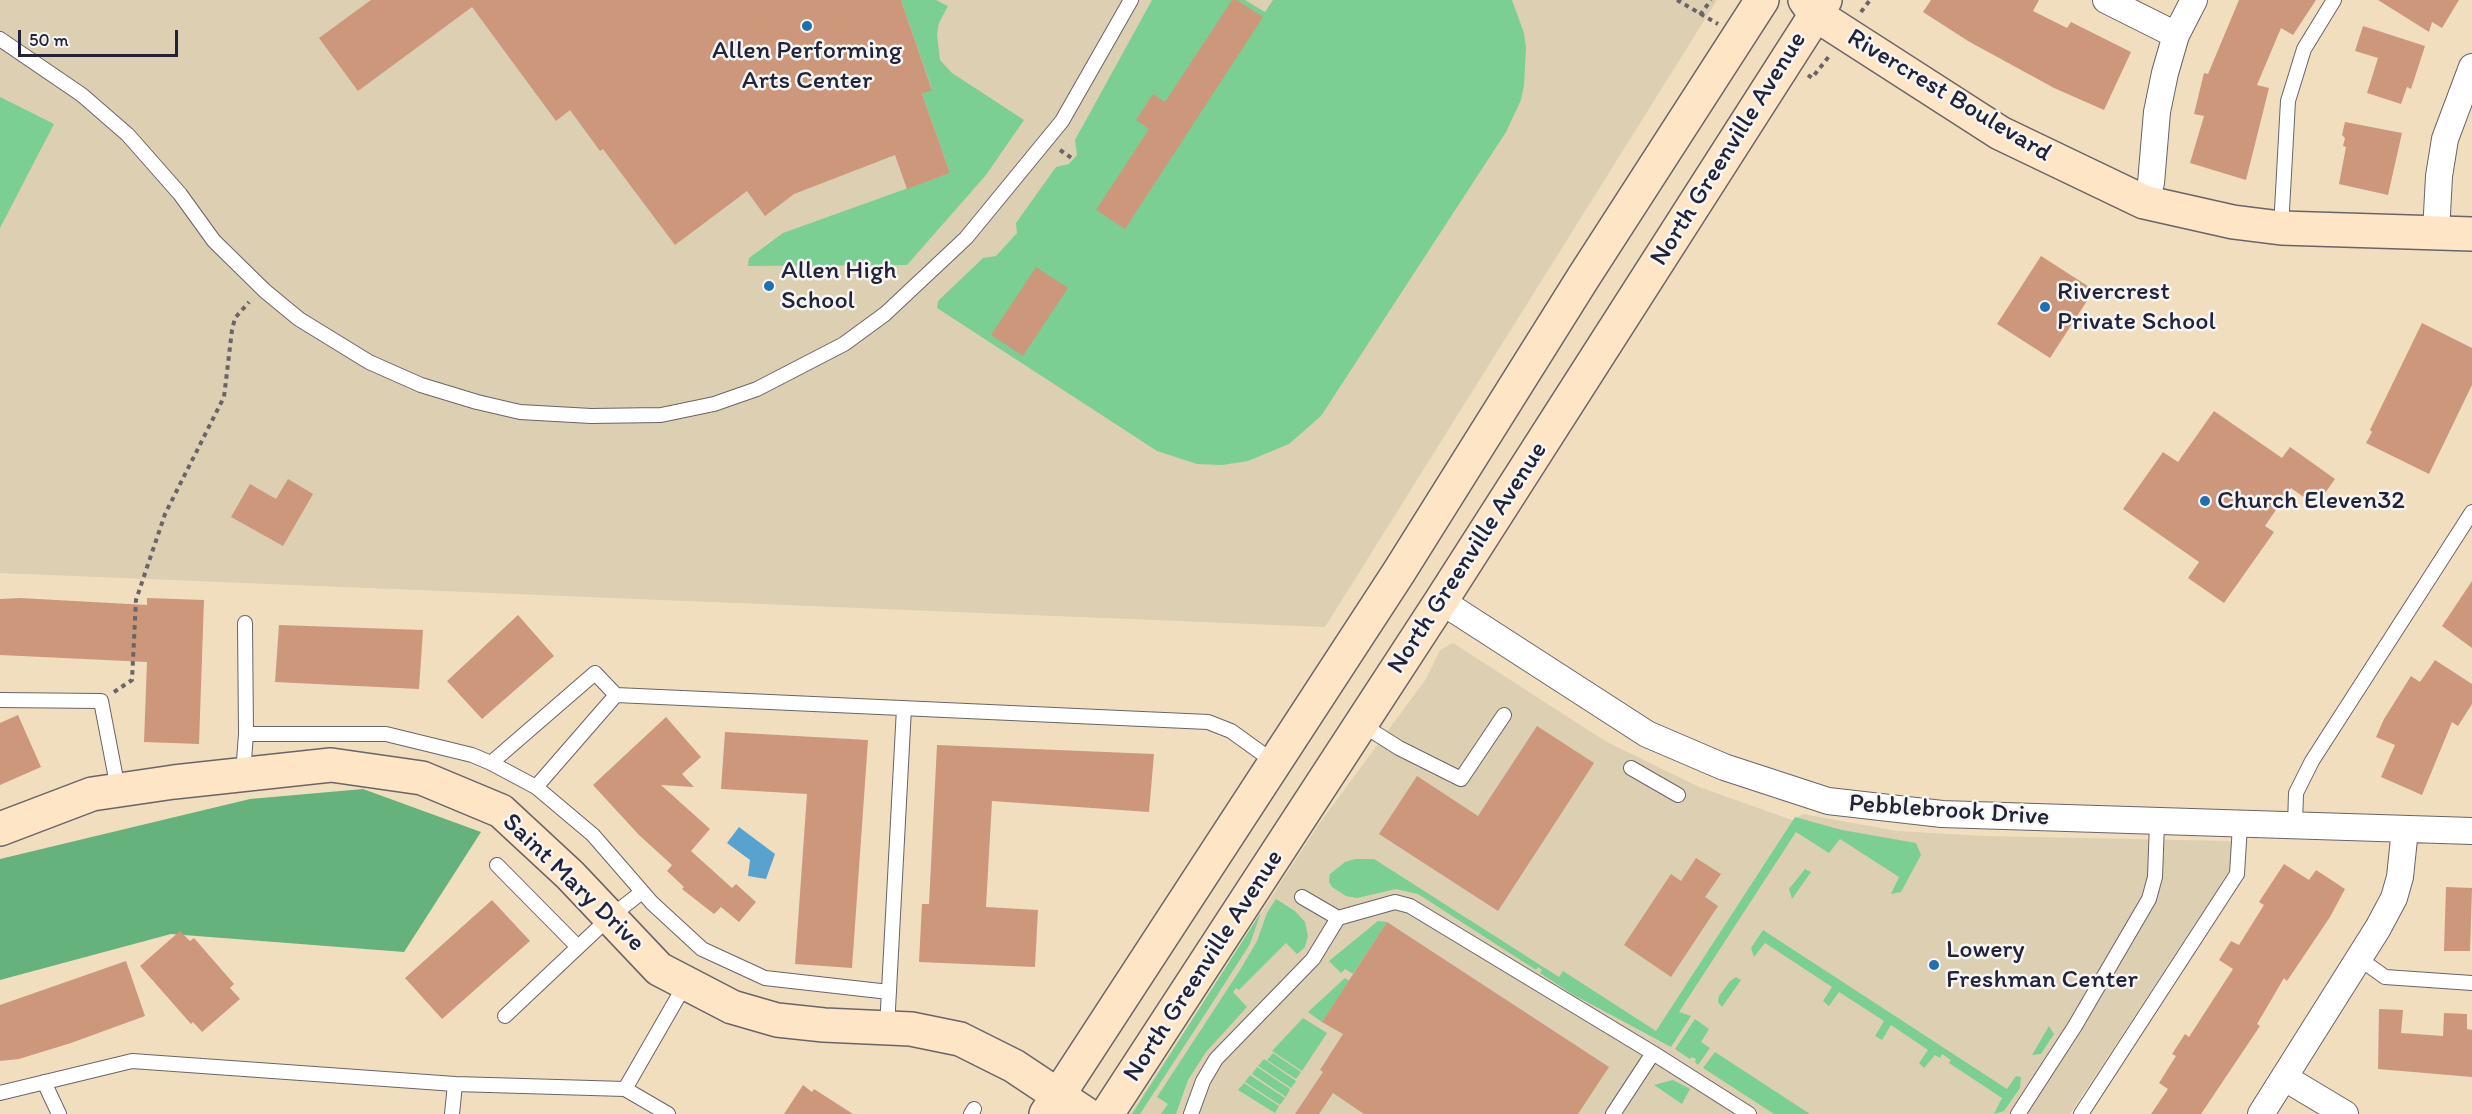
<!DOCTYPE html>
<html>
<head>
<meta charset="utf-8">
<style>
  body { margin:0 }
  #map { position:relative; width:2472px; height:1114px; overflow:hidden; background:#f1debf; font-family:Itim,sans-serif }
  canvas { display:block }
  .scale { position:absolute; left:18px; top:30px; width:160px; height:27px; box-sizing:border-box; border:3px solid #22223b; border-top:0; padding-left:8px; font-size:18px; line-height:21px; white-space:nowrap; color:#22223b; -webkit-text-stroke:4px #f6f6f2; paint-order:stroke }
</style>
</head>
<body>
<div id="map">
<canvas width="2472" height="1114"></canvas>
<div class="scale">50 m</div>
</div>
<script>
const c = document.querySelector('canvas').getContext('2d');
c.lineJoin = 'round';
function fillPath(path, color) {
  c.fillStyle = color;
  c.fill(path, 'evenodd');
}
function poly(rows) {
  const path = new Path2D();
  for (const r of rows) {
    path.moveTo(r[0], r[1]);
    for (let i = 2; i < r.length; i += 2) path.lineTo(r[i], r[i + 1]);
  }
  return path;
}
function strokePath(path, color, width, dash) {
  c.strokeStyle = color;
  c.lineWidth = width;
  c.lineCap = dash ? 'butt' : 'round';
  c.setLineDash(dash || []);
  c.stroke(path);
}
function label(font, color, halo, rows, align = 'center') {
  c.font = font + ' Itim,sans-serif';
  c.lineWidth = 5;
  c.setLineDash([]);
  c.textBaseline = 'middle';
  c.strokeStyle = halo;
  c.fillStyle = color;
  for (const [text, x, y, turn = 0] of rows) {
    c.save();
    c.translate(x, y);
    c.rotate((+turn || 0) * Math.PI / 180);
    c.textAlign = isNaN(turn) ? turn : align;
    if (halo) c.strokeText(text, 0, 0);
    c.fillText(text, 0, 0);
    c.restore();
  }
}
fillPath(poly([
  [0,0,1717,0,1325,627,0,573],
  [1453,643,1605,741,1699,787,1792,820,1803,814,1897,831,1985,836,2229,841,2232,843,2231,869,2070,1114,1130,1114,1319,824,1426,679,1440,650]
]), '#dccfb2');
fillPath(poly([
  [901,0,936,0,948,6,939,23,937,34,940,60,952,73,1024,120,986,175,907,265,748,266,749,258,783,233,950,173,922,94,932,89],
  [1152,0,1245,0,1265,12,1273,0,1512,0,1524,33,1526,48,1524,85,1521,100,1506,132,1321,416,1289,444,1248,461,1222,465,1197,464,1157,451,937,308,938,301,983,258,996,256,1017,233,1016,223,1056,167,1069,164,1077,155,1075,140],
  [0,97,54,124,0,228],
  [1795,817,1842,830,1916,843,1921,855,1901,892,1891,894,1899,877,1840,839,1829,853,1796,832,1679,1012,1691,1016,1671,1047,1572,994,1540,973,1542,970,1538,967,1536,970,1418,894,1396,889,1357,898,1346,896,1332,887,1329,882,1330,874,1345,862,1355,859,1374,859,1559,977,1563,971,1656,1031],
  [1805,869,1811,872,1792,899,1789,889],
  [1276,899,1295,911,1305,922,1308,936,1305,947,1297,954,1286,943,1239,990,1236,988,1233,992,1247,1007,1206,1052,1188,1080,1176,1114,1161,1114,1168,1104,1157,1097,1240,970,1257,941,1267,913],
  [1261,912,1250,944,1211,1005,1140,1114,1132,1114],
  [1378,921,1387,922,1353,974,1345,969,1341,973,1329,961],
  [1763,930,2007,1089,2016,1076,2021,1077,2020,1088,2004,1111,1994,1114,2002,1098,1949,1063,1951,1060,1942,1054,1940,1058,1935,1055,1924,1068,1919,1063,1928,1050,1891,1025,1882,1040,1875,1036,1884,1021,1839,992,1829,1006,1823,1001,1832,987,1765,943,1754,957,1751,948],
  [1736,977,1741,980,1722,1007,1718,1002,1719,996,1730,981],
  [1345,978,1349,981,1322,1022,1308,1012],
  [1303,1018,1327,1033,1302,1071,1272,1051],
  [1695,1019,1709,1029,1701,1042,1710,1048,1698,1065,1695,1062,1696,1059,1692,1057,1690,1059,1675,1049],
  [2049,1026,2054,1034,2041,1054,2032,1055],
  [1715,1052,1810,1114,1774,1114,1703,1068],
  [1273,1053,1301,1072,1296,1079,1267,1060],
  [1264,1059,1296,1081,1291,1088,1258,1066],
  [1257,1067,1290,1089,1286,1097,1252,1074],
  [1250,1075,1285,1098,1280,1105,1245,1082],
  [1673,1080,1690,1089,1682,1104,1654,1085],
  [1244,1083,1279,1106,1275,1113,1238,1090]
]), '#7ccf92');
fillPath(poly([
  [363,789,481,832,404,952,171,934,0,980,0,859,250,799]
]), '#65b27c');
fillPath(poly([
  [739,827,775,854,766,879,748,876,750,860,727,843]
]), '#58a2d0');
fillPath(poly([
  [371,0,901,0,932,90,922,94,950,173,907,189,895,155,794,194,765,216,747,191,675,245,603,149,600,151,570,110,556,121,472,7,358,91,319,38],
  [1232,0,1237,0,1263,17,1125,229,1096,210,1149,129,1136,120,1153,94,1165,102],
  [1931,0,2039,0,2033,11,2067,28,2071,22,2131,52,2104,110,2054,88,1968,41,1923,12],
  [2239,0,2316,0,2293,35,2281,28,2257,85,2269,88,2246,180,2190,163,2204,116,2194,114,2204,73,2208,74],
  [2378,0,2459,0,2442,28,2432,22,2429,32],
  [2363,26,2425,46,2411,89,2407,87,2401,104,2367,93,2378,58,2355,51],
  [2345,122,2402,133,2388,195,2339,184,2346,147,2343,146,2345,138,2342,135],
  [2041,256,2094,290,2050,358,1997,324],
  [1036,267,1068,288,1023,356,991,335],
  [2422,323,2472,348,2472,385,2429,474,2366,443,2372,432,2370,430],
  [2214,411,2282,458,2290,447,2335,479,2316,506,2291,488,2265,526,2274,532,2224,603,2188,578,2199,562,2123,509,2163,452,2178,462],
  [288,479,313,494,283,546,231,517,250,484,276,499],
  [2472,581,2472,648,2442,626],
  [20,598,147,605,147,598,204,600,199,744,144,742,147,662,0,655,0,599],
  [518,615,554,656,482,719,447,681],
  [279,625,423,630,419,689,275,682],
  [2435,660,2472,684,2472,704,2458,726,2452,722,2422,795,2381,777,2395,745,2376,737,2384,719,2411,676,2420,682],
  [18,715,41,767,0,785,0,723],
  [666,717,701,757,682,774,694,787,661,785,710,829,691,851,732,888,736,884,756,902,739,922,721,907,714,914,682,889,684,887,667,871,672,865,639,835,593,785],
  [1537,726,1594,763,1498,911,1379,834,1417,776,1478,816],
  [725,732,868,740,852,968,795,964,807,794,721,789],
  [937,745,1154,754,1149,812,992,801,986,907,1038,910,1035,967,919,962,922,904,929,904],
  [1696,858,1721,874,1705,897,1718,906,1671,977,1624,945,1671,874,1681,881],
  [2284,864,2309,880,2316,870,2345,889,2330,917,2287,981,2284,978,2257,1024,2260,1026,2201,1114,2151,1114,2168,1089,2159,1083,2176,1056,2172,1054,2185,1034,2189,1037,2233,969,2219,960,2231,941,2239,945,2264,905,2259,902],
  [2446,887,2472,888,2470,951,2444,951],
  [492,900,530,941,442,1019,405,978],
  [1387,922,1609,1067,1578,1114,1364,1114,1333,1093,1319,1114,1295,1114,1323,1072,1320,1070,1343,1034,1322,1022],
  [180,931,190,941,194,938,234,984,230,988,240,999,202,1032,193,1022,191,1024,140,966],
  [126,961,145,1016,71,1043,19,1059,0,1061,0,1005],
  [2379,1009,2403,1010,2401,1033,2443,1036,2444,1013,2467,1014,2467,1029,2472,1030,2472,1077,2378,1069],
  [803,1085,812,1092,814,1089,853,1114,784,1114]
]), '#cd977c');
const lane = poly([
  [0,39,82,95,128,135,180,194,214,241,265,291,299,319,369,362,421,385,477,402,520,412,591,416,661,415,714,404,757,389,844,344,885,314,966,238,1062,121,1131,0],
  [2281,228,2288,101,2304,49,2334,0],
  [0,700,101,701,118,789],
  [1361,724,1399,748,1461,779,1504,715],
  [246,734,386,734,472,755,491,763,536,787,593,835,652,903,702,949,765,978,889,992],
  [491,763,595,673,616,695],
  [1631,768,1678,795],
  [243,774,246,734,245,623],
  [536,787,616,695,1208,722,1231,731,1274,762],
  [2295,826,2296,793,2312,761,2472,512],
  [497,865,578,947],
  [1302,897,1338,918,1395,902,1410,906,1653,1053,1613,1114],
  [2357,957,2385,977,2472,983],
  [505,1016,610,917,642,892],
  [887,1028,904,708],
  [1653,1053,1749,1114],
  [44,1082,59,1114],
  [0,1093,132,1061,455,1084,625,1089],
  [452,1114,455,1084],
  [668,1114,625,1089,686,983],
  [971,1114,974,1109],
  [1191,1114,1203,1081,1216,1059,1313,959,1338,918],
  [2018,1114,2075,1026,2149,899,2155,877,2157,823],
  [2081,1114,2237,874,2240,825]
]);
const street = poly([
  [2106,0,2176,35],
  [2144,202,2151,183,2157,112,2165,73,2176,35,2194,0],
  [2436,233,2439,176,2445,139,2472,67],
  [1441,601,1647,734,1724,767,1828,801,1942,814,2472,831],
  [2285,1078,2345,1114],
  [2261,1114,2378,928,2394,898,2400,877,2405,829]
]);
const secondary = poly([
  [1805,0,1815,14,2000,133,2144,202,2233,222,2281,228,2472,234],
  [0,829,92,794,174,782,331,765,422,778,501,811,570,875,659,969,732,1007,777,1020,824,1025,911,1029,960,1039,1014,1066,1086,1114],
  [1046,1114,1399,572,1583,278,1762,0],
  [1107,1114,1441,601,1825,0]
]);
strokePath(lane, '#6a6469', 16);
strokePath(street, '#6a6469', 28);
strokePath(secondary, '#6a6469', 36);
strokePath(poly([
  [1677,0,1718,24],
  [1861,12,1870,0],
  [1700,15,1711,0],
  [1808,75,1812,78,1830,55],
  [1060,150,1073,159],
  [114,692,132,680,136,600,165,514,224,397,232,330,235,318,249,302]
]), '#6a6469', 4, [4.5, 4.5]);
strokePath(lane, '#fff', 14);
strokePath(street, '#fff', 26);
strokePath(secondary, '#fee5c5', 33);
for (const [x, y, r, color] of [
  [807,26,6,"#1f6fb2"],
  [769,286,6,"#1f6fb2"],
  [2045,307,6,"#1f6fb2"],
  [2205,501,6,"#1f6fb2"],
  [1934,965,6,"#1f6fb2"]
]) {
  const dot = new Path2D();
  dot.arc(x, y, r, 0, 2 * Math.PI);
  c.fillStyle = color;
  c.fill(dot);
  strokePath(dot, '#f6f6f2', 2);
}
label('26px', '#22223b', '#f6f6f2', [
  ["Allen Performing",807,51,"center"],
  ["Arts Center",807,81,"center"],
  ["Allen High",781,271],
  ["School",781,301],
  ["Rivercrest",2057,292],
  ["Private School",2057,322],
  ["Church Eleven32",2217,501],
  ["Lowery",1946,950],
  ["Freshman Center",1946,980]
], 'left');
label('26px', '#22223b', '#f6f6f2', [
  ["Rivercrest Boulevard",1949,96,31],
  ["North Greenville Avenue",1729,149,-58],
  ["North Greenville Avenue",1468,558,-57],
  ["Pebblebrook Drive",1949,811,4],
  ["Saint Mary Drive",573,883,44],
  ["North Greenville Avenue",1204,966,-57]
]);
</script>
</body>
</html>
